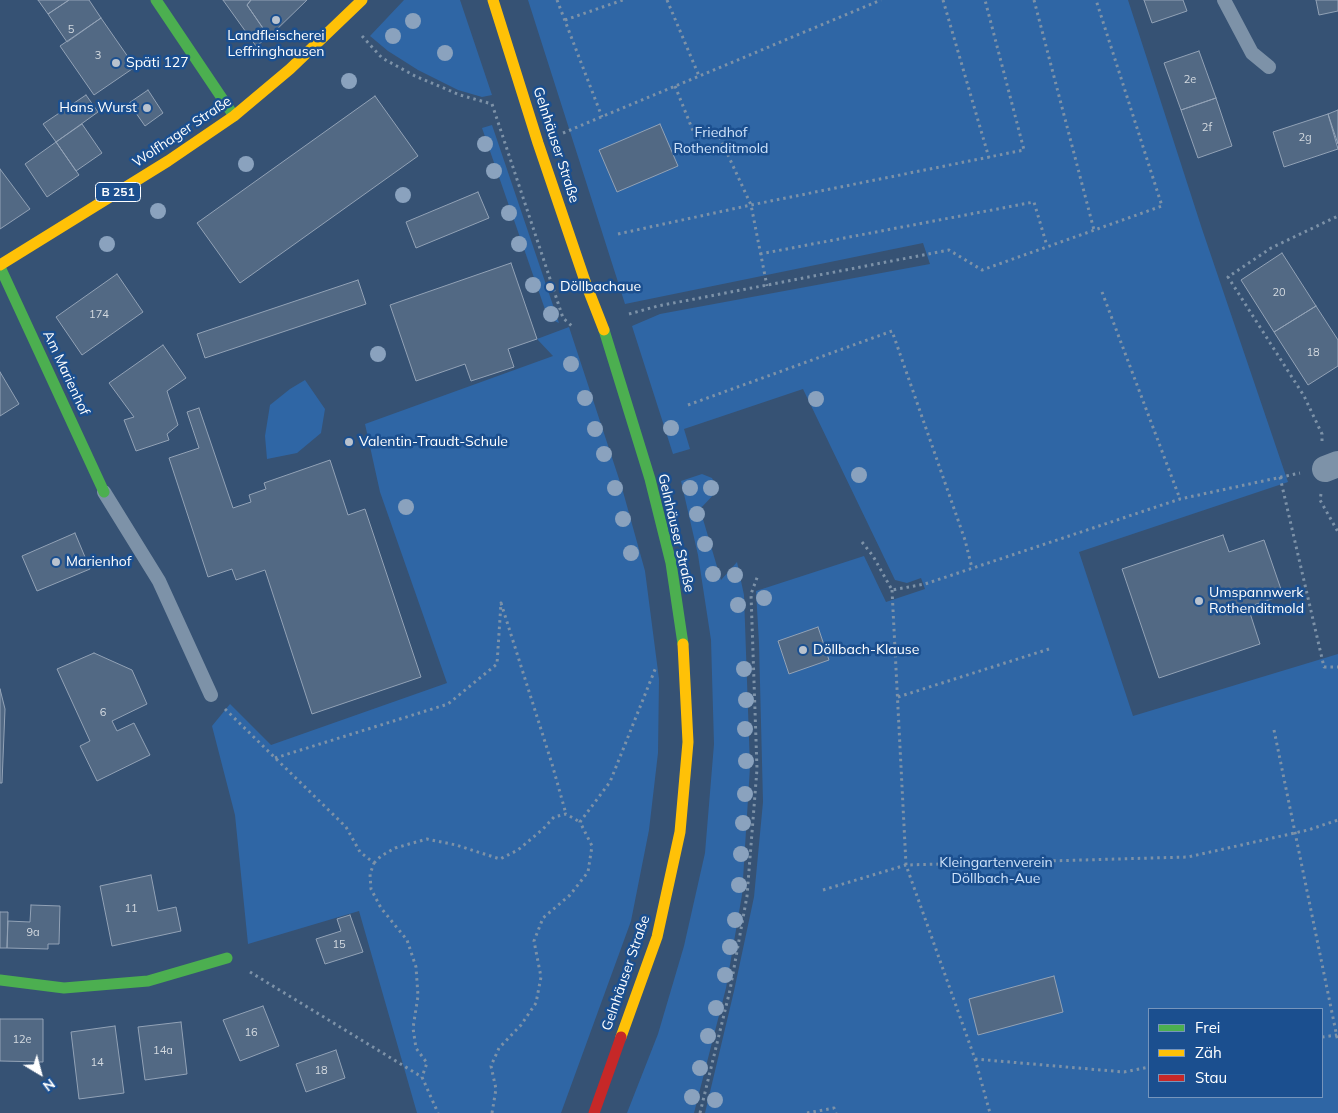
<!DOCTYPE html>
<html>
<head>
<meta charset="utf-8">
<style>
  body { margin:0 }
  #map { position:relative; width:1338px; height:1113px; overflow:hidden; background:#365274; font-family:Mulish,sans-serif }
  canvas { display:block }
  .legend { position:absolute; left:1148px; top:1008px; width:175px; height:90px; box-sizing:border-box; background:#1b4f8f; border:1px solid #7695bc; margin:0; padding:6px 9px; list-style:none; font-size:15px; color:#fff }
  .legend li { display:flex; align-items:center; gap:10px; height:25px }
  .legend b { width:25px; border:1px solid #7695bc }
  .north { position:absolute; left:15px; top:1048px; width:50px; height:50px; -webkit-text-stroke:4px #1b4f8f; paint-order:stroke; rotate:143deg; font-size:14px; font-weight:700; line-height:20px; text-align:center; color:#fff }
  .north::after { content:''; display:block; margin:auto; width:18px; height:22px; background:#fff; clip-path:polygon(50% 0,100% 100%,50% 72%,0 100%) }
</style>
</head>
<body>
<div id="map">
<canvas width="1338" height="1113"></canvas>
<ul class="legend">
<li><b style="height:6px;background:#4caf50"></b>Frei</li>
<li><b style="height:6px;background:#ffc107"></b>Zäh</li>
<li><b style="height:6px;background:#c62828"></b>Stau</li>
</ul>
<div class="north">N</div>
</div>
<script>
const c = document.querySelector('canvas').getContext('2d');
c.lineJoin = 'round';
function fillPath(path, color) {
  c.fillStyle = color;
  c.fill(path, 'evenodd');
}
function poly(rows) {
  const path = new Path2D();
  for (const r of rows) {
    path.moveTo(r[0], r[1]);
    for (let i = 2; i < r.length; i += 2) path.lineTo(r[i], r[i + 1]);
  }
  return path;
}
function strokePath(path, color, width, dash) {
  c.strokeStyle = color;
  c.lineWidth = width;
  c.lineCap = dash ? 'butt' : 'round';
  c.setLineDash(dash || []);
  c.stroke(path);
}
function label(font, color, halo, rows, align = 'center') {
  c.font = font + ' Mulish,sans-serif';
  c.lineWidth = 5;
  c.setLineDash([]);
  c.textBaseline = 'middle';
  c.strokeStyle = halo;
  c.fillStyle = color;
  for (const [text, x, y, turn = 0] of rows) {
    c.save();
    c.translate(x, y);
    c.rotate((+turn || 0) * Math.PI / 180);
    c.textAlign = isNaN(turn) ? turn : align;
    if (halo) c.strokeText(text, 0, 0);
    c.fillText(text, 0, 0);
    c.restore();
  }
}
fillPath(poly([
  [404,0,460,0,492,95,482,97,458,90,418,70,388,51,370,36],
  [528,0,1128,0,1202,229,1288,482,1079,552,1133,716,1338,654,1338,1113,705,1113,734,991,754,897,763,802,759,643,756,591,864,556,886,602,925,589,921,578,907,583,895,580,803,389,684,429,690,449,673,454,632,326,660,314,930,264,923,243,625,304],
  [1149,1009,1322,1009,1322,1097,1149,1097],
  [492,125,559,323,548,318,482,128],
  [569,327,622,488,645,571,659,679,658,753,649,830,631,921,561,1113,417,1113,359,911,248,944,235,815,212,726,230,704,271,745,447,683,380,492,365,424,553,356,537,339],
  [305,380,325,409,321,433,297,453,267,459,265,436,270,405,290,389],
  [702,474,712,478,718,490,700,509,721,580,737,562,744,595,750,767,742,895,726,988,694,1113,627,1113,658,1034,684,946,705,853,714,744,711,640,698,555,681,481]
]), '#2f66a5');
const building = poly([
  [38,0,69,0,48,14,38,0],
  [69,0,89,0,101,18,67,42,48,14,69,0],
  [223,0,251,0,247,5,269,37,256,46,223,0],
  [251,0,307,0,269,37,247,5,251,0],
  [1144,0,1183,0,1187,11,1152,23,1144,0],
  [1316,0,1338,0,1338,11,1319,15,1316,0],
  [101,18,135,67,94,95,60,46,101,18],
  [1199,51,1216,98,1181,110,1164,63,1199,51],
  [148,90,163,113,145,126,129,103,148,90],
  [86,95,98,112,56,142,43,124,86,95],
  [375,96,418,156,240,283,197,223,375,96],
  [1216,98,1232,146,1198,158,1181,110,1216,98],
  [1338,110,1338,144,1328,114,1338,110],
  [1328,114,1338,149,1284,167,1273,132,1328,114],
  [82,124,102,153,76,171,56,142,82,124],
  [660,124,678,166,617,192,599,150,660,124],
  [56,142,79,175,47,197,25,164,56,142],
  [0,169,30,209,0,229,0,169],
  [478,192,489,218,416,248,406,222,478,192],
  [1282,253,1316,306,1274,332,1241,280,1282,253],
  [511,263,537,339,508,349,514,367,471,381,465,364,416,381,390,305,511,263],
  [117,274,143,312,82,355,56,317,117,274],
  [358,280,366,304,205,358,197,334,358,280],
  [1316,306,1338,340,1338,366,1308,385,1274,332,1316,306],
  [163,345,186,378,167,391,178,425,167,434,169,440,136,451,124,420,134,417,109,383,163,345],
  [0,372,19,404,0,416,0,372],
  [199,408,233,508,251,502,249,495,266,489,264,483,330,460,348,515,365,509,421,677,312,714,265,570,236,580,232,569,208,577,169,458,199,448,187,412,199,408],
  [75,533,90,569,37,591,22,556,75,533],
  [1223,535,1229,552,1264,540,1283,595,1248,607,1260,644,1159,678,1122,569,1223,535],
  [818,627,829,660,789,674,778,641,818,627],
  [94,653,132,670,147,704,112,721,117,731,134,723,150,755,97,781,80,746,90,741,57,669,94,653],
  [0,689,5,709,2,783,0,783,0,689],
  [151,875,158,911,176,907,181,931,112,946,100,886,151,875],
  [31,905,60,906,59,944,48,944,48,949,7,948,8,921,30,922,31,905],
  [0,912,8,912,7,948,0,948,0,912],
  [350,915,363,952,325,964,316,939,341,931,337,919,350,915],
  [1054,976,1063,1012,978,1035,969,999,1054,976],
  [263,1006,279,1046,240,1061,223,1020,263,1006],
  [0,1019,43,1019,43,1062,0,1061,0,1019],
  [181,1022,187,1074,145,1080,138,1027,181,1022],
  [115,1026,124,1093,79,1099,71,1032,115,1026],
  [336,1050,345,1078,306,1092,296,1064,336,1050]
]);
fillPath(building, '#526984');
strokePath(building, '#92a2b6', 1);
strokePath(poly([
  [557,0,602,117],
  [667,0,699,76],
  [943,0,989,158],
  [1034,0,1094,230],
  [565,20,623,0],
  [362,36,382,58,415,76,460,95,492,104,563,318,573,327],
  [675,86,695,136,716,129,751,205,767,286],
  [563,133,881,0],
  [618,234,751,205,1024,150,985,0],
  [760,254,1034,202,1047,246],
  [1102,292,1180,499],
  [629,314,658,306,949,250,982,270,1162,206,1096,0],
  [688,405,892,331,965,540,972,568],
  [1322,441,1322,434,1304,396,1228,277,1271,248,1338,216],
  [1280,477,1324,667,1338,667],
  [1321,494,1320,500,1338,532],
  [862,542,873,556,892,590,925,584,1180,499,1300,473],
  [892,590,906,865,975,1059,990,1113],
  [898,697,1049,649],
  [225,709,346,827,360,852,374,863,370,874,371,889,381,908,407,940,416,967,418,996,413,1028,416,1048,427,1063,422,1077,438,1113],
  [1274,730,1338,1042],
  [275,758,448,704,497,664,501,603,552,764,566,814],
  [374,863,381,856,395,848,427,839,456,845,500,859,518,850,543,829,554,817,566,814,580,822],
  [823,890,906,865,1188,857,1308,830,1338,820],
  [250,972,422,1077],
  [1322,1037,1337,1035],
  [975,1059,1124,1072,1149,1067],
  [492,1113,496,1089,491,1066,499,1048,521,1025,536,1003,541,977,534,941,543,918,570,895,588,872,592,846,580,822,610,782,656,667],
  [700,1113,730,990,747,896,757,769,751,594,758,575],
  [807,1113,834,1108,836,1113]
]), '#7d92a8', 3, [2.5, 4]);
strokePath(poly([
  [1224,0,1252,53,1269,67],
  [104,492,159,581,211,695]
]), '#7d92a8', 14);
strokePath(poly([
  [1325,469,1338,464]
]), '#7d92a8', 26);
strokePath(poly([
  [156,0,234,116],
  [0,267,104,492],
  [604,330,650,479,671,563,683,644],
  [0,980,64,988,148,981,227,958]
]), '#4caf50', 11);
strokePath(poly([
  [493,0,538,143,586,284,604,330],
  [0,265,168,161,234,116,290,69,362,0],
  [621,1037,657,937,680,832,688,742,683,644]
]), '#ffc107', 11);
strokePath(poly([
  [594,1113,621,1037]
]), '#c62828', 11);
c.fillStyle = '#8aa2be';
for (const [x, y] of [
  [413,21],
  [393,36],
  [445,53],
  [349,81],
  [485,144],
  [246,164],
  [494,171],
  [403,195],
  [158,211],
  [509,213],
  [107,244],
  [519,244],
  [533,285],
  [551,314],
  [378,354],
  [571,364],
  [585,398],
  [816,399],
  [671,428],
  [595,429],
  [604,454],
  [859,475],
  [615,488],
  [690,488],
  [711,488],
  [406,507],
  [697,514],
  [623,519],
  [705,544],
  [631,553],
  [713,574],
  [735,575],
  [764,598],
  [738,605],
  [744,669],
  [746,700],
  [745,729],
  [746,761],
  [745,794],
  [743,823],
  [741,854],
  [739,885],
  [735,920],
  [730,947],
  [725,975],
  [716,1008],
  [708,1036],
  [700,1068],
  [692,1097],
  [715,1100]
]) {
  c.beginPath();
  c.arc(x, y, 8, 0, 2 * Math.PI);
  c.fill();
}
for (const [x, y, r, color] of [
  [276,20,5,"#b9c2ce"],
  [116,63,5,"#b9c2ce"],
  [147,108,5,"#b9c2ce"],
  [550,287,5,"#b9c2ce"],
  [349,442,5,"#b9c2ce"],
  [56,562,5,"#b9c2ce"],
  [1199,601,5,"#b9c2ce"],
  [803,650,5,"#b9c2ce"]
]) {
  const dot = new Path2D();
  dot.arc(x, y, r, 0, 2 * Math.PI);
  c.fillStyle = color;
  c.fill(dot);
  strokePath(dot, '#1b4f8f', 2);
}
label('11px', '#d4dae0', null, [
  ["5",71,30],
  ["3",98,56],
  ["2e",1190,80],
  ["2f",1207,128],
  ["2g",1305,138],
  ["20",1279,293],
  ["174",99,315],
  ["18",1313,353],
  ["6",103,713],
  ["11",131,909],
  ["9a",33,933],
  ["15",339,945],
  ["16",251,1033],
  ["12e",22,1040],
  ["14a",163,1051],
  ["14",97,1063],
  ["18",321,1071]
]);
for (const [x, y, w] of [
  [118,192,45]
]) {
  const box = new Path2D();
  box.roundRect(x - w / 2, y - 9.5, w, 19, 4);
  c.fillStyle = '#1b4f8f';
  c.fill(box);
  strokePath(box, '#fff', 1);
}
label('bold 12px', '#fff', null, [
  ["B 251",118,192]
]);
label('14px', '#fff', '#1b4f8f', [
  ["Landfleischerei",276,36,"center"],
  ["Leffringhausen",276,52,"center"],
  ["Späti 127",126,63],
  ["Hans Wurst",137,108,"right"],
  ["Döllbachaue",560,287],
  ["Valentin-Traudt-Schule",359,442],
  ["Marienhof",66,562],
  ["Umspannwerk",1209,593],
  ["Rothenditmold",1209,609],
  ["Döllbach-Klause",813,650]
], 'left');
label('14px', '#fff', '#1b4f8f', [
  ["Wolfhager Straße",182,132,-34],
  ["Gelnhäuser Straße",556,145,72],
  ["Am Marienhof",66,373,65],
  ["Gelnhäuser Straße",676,533,77],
  ["Gelnhäuser Straße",626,973,-71]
]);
label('14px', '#cfe3fa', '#1b4f8f', [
  ["Friedhof",721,133],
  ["Rothenditmold",721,149],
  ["Kleingartenverein",996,863],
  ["Döllbach-Aue",996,879]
]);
</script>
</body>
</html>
